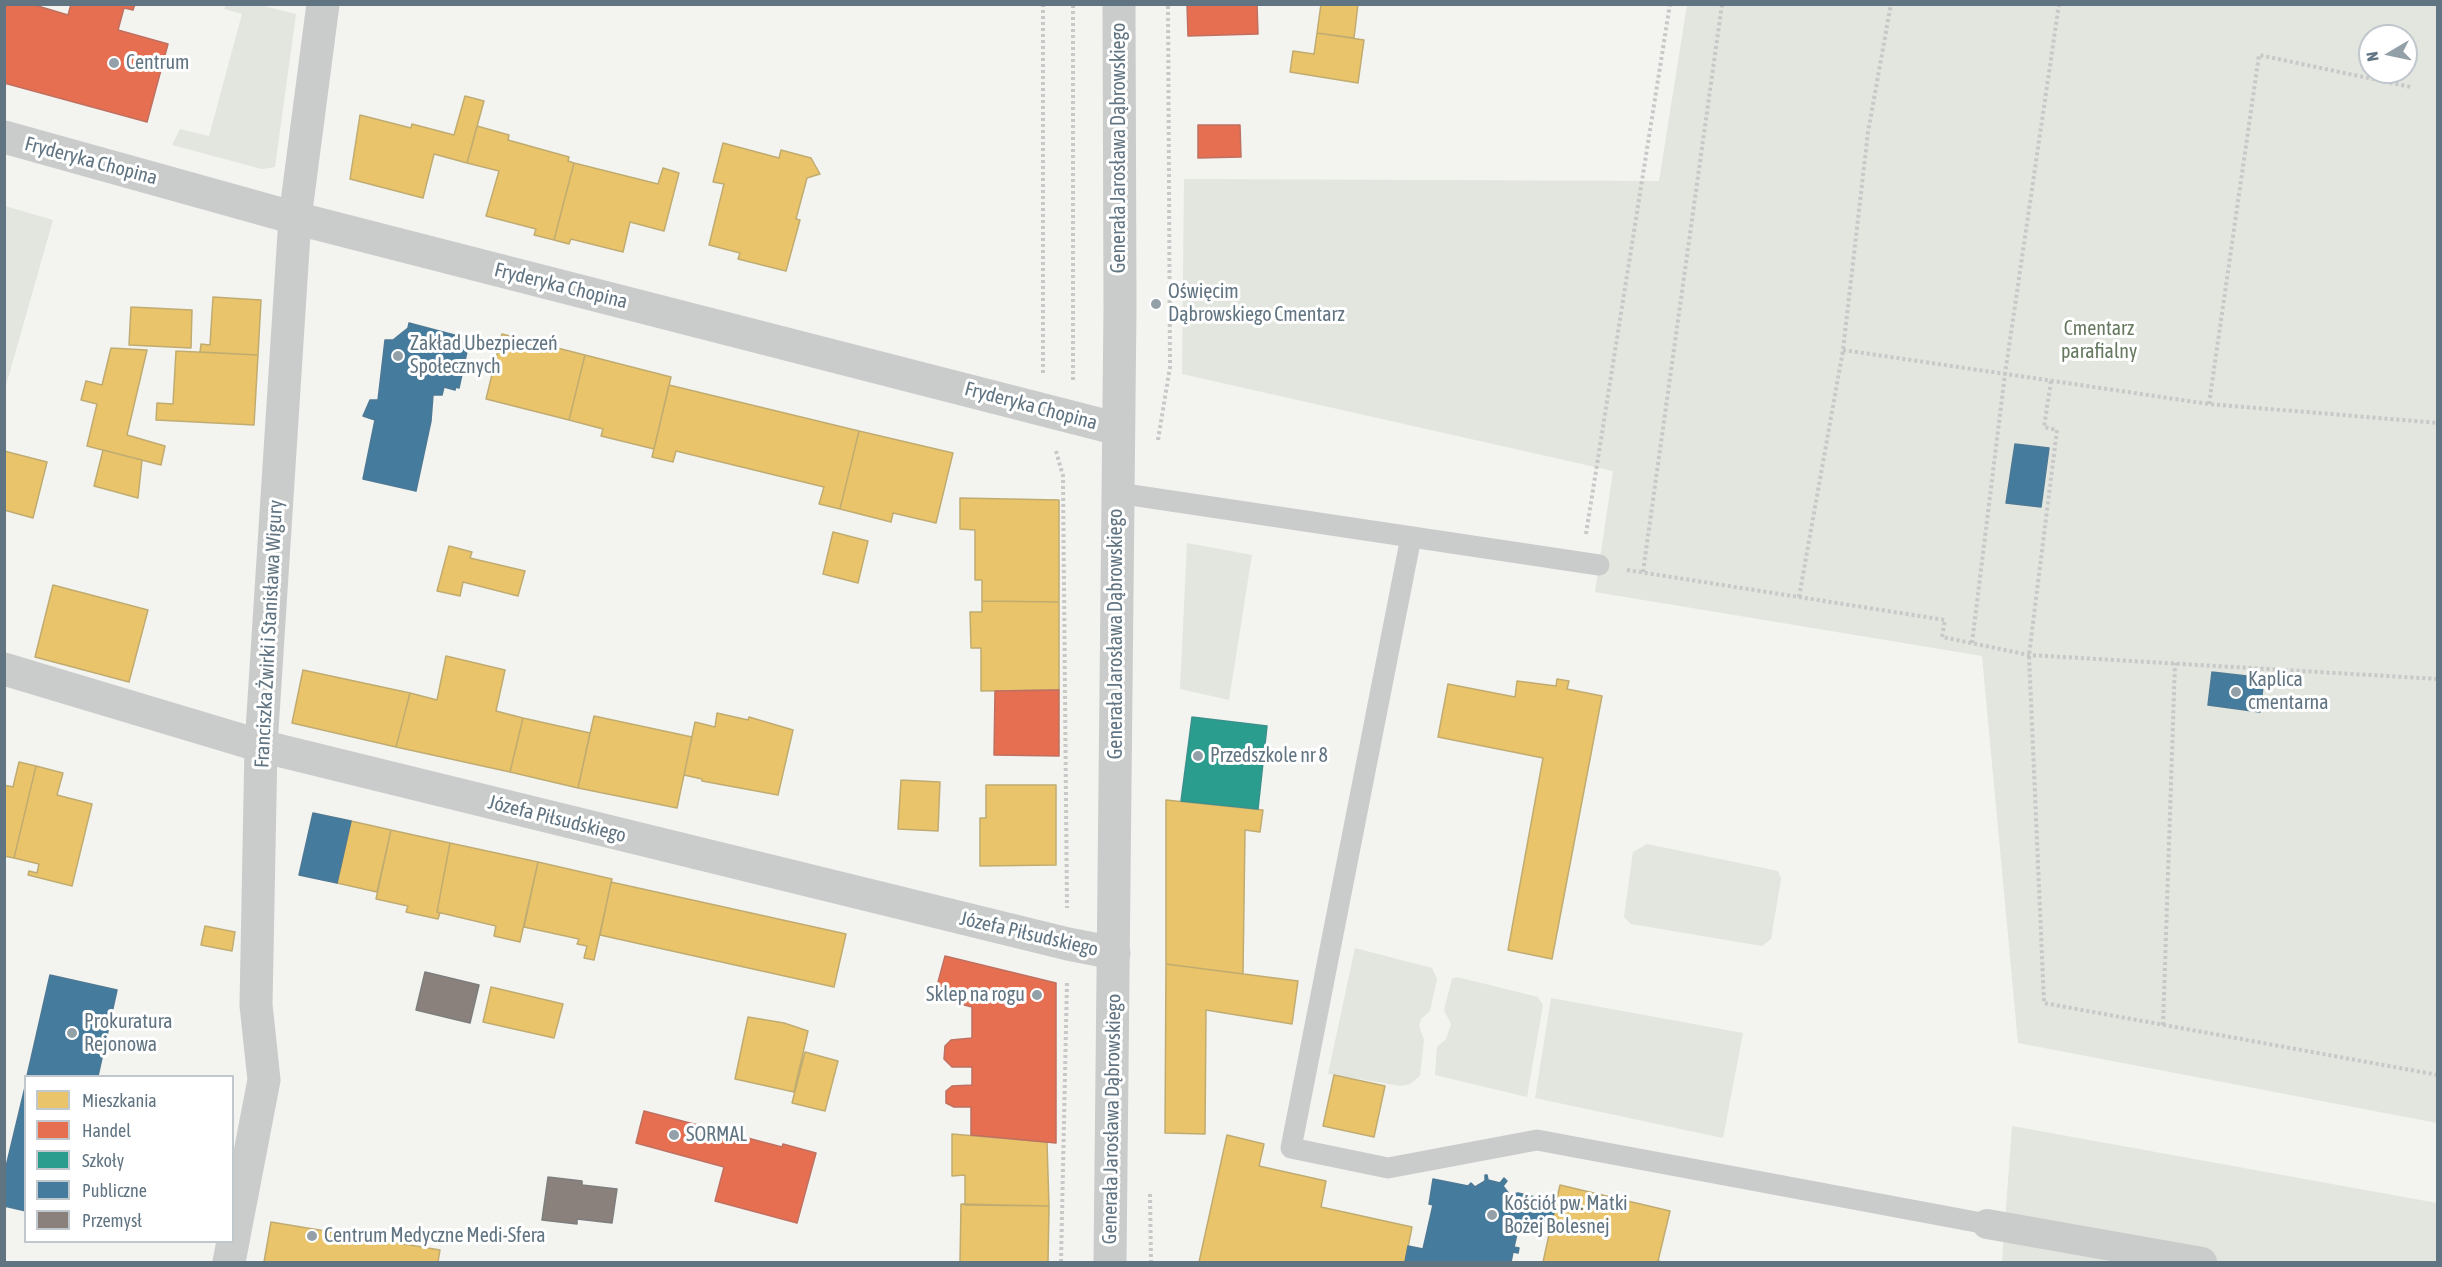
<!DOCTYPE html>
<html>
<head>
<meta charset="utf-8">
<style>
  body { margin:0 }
  #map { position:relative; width:2442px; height:1267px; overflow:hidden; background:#f3f3f0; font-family:"Asap Condensed",sans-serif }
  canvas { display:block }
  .frame { position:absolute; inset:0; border:6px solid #617482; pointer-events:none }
  .legend { position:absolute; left:24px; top:1075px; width:210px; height:168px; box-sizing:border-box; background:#fff; border:2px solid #c0c7cd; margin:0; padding:8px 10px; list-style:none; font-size:18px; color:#617482 }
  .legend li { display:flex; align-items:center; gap:12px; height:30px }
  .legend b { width:30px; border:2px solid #c0c7cd }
  .north { position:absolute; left:2358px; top:24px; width:60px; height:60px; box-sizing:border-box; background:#fff; border:2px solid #c0c7cd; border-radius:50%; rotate:261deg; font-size:16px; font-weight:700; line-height:24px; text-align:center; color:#617482 }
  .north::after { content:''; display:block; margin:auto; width:21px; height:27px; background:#94a0a8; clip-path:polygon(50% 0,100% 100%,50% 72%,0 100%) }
</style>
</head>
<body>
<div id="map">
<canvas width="2442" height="1267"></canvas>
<div class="frame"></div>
<ul class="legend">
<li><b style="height:16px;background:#e9c46a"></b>Mieszkania</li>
<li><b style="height:16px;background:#e76f51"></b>Handel</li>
<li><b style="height:16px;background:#2a9d8f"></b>Szkoły</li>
<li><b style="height:16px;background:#457b9d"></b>Publiczne</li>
<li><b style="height:16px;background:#8a817c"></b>Przemysł</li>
</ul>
<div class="north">N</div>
</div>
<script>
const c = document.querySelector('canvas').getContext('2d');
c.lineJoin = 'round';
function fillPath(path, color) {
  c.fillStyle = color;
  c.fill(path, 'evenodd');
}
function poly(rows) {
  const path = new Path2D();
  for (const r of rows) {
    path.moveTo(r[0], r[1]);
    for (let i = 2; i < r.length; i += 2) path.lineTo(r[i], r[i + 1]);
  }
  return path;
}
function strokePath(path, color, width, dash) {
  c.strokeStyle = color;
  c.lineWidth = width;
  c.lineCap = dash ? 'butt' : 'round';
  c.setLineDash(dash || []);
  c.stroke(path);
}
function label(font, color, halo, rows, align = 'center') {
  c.font = font + ' "Asap Condensed",sans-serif';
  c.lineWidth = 6;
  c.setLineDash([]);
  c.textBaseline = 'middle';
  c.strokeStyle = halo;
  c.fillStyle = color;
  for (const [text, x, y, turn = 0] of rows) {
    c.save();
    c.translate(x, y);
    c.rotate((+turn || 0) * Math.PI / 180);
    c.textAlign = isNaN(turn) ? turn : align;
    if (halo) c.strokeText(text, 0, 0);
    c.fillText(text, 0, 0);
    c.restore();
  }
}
fillPath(poly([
  [226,5,260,5,296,14,275,167,262,169,172,145,180,129,209,136,242,14,224,9],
  [1687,5,2437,5,2437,1123,2018,1043,1982,656,1595,592,1613,471,1182,374,1184,179,1659,181],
  [2370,36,2406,36,2406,72,2370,72],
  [5,206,53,220,5,389,4,206],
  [1187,543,1252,555,1229,700,1180,689],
  [1647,844,1778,871,1781,879,1771,939,1762,946,1631,924,1624,917,1633,852],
  [1355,948,1432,968,1437,979,1430,1011,1421,1019,1419,1026,1424,1040,1420,1076,1410,1084,1401,1086,1328,1074],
  [1457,977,1538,997,1543,1005,1527,1097,1435,1075,1437,1047,1446,1039,1451,1024,1444,1010,1452,979],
  [1551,998,1743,1033,1723,1138,1535,1098],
  [2012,1126,2437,1203,2437,1262,2002,1262]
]), '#e2e6de');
const homes = poly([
  [1321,4,1358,4,1354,38,1317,33,1321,4],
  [1317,33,1364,40,1358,83,1290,72,1293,51,1314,54,1317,33],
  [465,96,484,101,467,163,434,154,423,198,350,179,360,115,411,128,412,124,454,135,465,96],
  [477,126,509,135,508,140,569,157,568,161,574,163,554,240,534,235,536,229,486,216,499,171,467,163,477,126],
  [723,143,779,158,781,150,811,158,820,174,807,178,796,219,800,220,786,271,738,259,740,253,709,245,724,184,713,182,723,143],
  [574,163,658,184,663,168,679,173,664,231,630,222,623,252,571,239,569,244,554,240,574,163],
  [213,297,261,300,258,355,200,352,201,344,210,345,213,297],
  [131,307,192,310,191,348,129,345,131,307],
  [502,334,585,355,569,420,486,399,502,334],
  [111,348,147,350,127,435,165,446,161,465,87,446,97,404,81,400,86,381,102,385,111,348],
  [176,351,258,355,254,425,156,420,157,403,173,404,176,351],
  [585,355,671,377,654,449,601,436,603,429,569,420,585,355],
  [669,385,859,431,840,509,819,504,824,487,676,451,673,462,652,457,669,385],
  [859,431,953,453,936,523,893,513,891,522,840,509,859,431],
  [103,450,142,460,138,498,94,486,103,450],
  [4,451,47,462,33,518,4,510,4,451],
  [960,498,1059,500,1059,602,982,601,982,580,975,580,975,530,960,529,960,498],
  [833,532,868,541,858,583,823,574,833,532],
  [449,546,472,552,470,558,525,571,518,596,463,582,460,596,437,591,449,546],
  [53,585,148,610,129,682,35,657,53,585],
  [982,601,1059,602,1059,690,981,691,981,648,971,648,970,612,982,612,982,601],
  [446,656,505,670,496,711,523,718,510,772,396,747,410,693,437,700,446,656],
  [303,670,410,693,396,747,292,723,303,670],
  [1557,679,1569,681,1567,689,1602,696,1552,959,1508,950,1543,758,1438,737,1448,684,1515,697,1517,681,1556,686,1557,679],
  [717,713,748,720,749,717,793,730,778,795,702,781,702,779,684,775,695,722,715,727,717,713],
  [594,716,692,737,677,808,578,788,594,716],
  [523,718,590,733,578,788,510,772,523,718],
  [19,762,36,766,14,858,4,856,4,785,13,787,19,762],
  [36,766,63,773,57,795,92,804,72,886,28,875,29,871,37,873,39,864,14,858,36,766],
  [901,780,940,782,938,831,898,829,901,780],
  [986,785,1056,785,1056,865,980,866,980,818,986,818,986,785],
  [1166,800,1263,810,1260,832,1245,830,1243,974,1166,964,1166,800],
  [351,821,391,830,377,892,337,883,351,821],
  [391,830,450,843,437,912,440,913,438,919,406,912,408,906,376,899,391,830],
  [450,843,538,862,520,942,494,936,496,926,437,912,450,843],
  [538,862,612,879,594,960,584,958,587,946,577,944,579,939,524,927,538,862],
  [611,882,846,934,834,987,600,935,611,882],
  [205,926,235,932,232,951,201,945,205,926],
  [1166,964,1298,981,1292,1024,1206,1010,1205,1134,1165,1133,1166,964],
  [491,987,563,1004,554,1038,483,1022,491,987],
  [748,1017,784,1023,808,1031,794,1092,735,1079,748,1017],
  [805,1052,838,1061,825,1111,792,1103,805,1052],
  [1334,1075,1385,1086,1374,1137,1323,1126,1334,1075],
  [952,1134,1047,1142,1049,1206,965,1205,965,1175,952,1176,952,1134],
  [1227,1135,1264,1144,1259,1166,1326,1181,1321,1207,1412,1227,1405,1262,1199,1262,1227,1135],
  [1560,1185,1670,1211,1658,1261,1662,1262,1543,1262,1560,1185],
  [961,1204,1049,1206,1048,1262,960,1262,961,1204],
  [271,1222,440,1250,438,1262,264,1262,271,1222]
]);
fillPath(homes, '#e9c46a');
strokePath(homes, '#c0ac71', 1.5);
const shops = poly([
  [4,4,31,4,68,15,71,4,135,4,133,10,124,8,118,30,168,44,147,122,4,83,4,4],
  [1187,4,1257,4,1258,34,1188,36,1187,4],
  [1198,125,1240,125,1241,157,1198,158,1198,125],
  [1059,690,1059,756,994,755,995,691,1059,690],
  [945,956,1056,983,1056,1143,971,1135,971,1107,954,1107,946,1103,946,1091,952,1086,972,1085,972,1067,952,1067,944,1059,945,1046,951,1040,972,1038,972,1007,934,997,945,956],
  [644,1111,782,1147,783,1144,816,1153,797,1223,715,1201,724,1167,636,1143,644,1111]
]);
fillPath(shops, '#e76f51');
strokePath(shops, '#bf7060', 1.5);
const schools = poly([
  [1192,717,1267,726,1258,809,1181,801,1192,717]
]);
fillPath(schools, '#2a9d8f');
strokePath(schools, '#3a918b', 1.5);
const public = poly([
  [409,323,462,337,468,347,459,388,456,387,455,390,444,387,442,395,433,395,431,421,416,491,363,479,375,420,363,416,370,400,378,400,385,340,393,340,408,328,409,323],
  [2015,444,2049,448,2041,507,2006,503,2015,444],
  [2212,672,2264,678,2260,712,2208,705,2212,672],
  [313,813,351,821,337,883,299,875,313,813],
  [50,975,117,990,98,1076,27,1076,50,975],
  [26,1083,26,1211,4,1206,4,1175,26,1083],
  [1485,1175,1487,1175,1488,1180,1500,1183,1504,1178,1507,1181,1503,1186,1510,1195,1518,1193,1556,1202,1550,1232,1519,1225,1514,1247,1519,1248,1518,1253,1513,1252,1511,1262,1405,1262,1408,1246,1423,1249,1433,1205,1429,1204,1433,1179,1468,1186,1471,1183,1475,1187,1485,1181,1485,1175]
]);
fillPath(public, '#457b9d');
strokePath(public, '#4d7995', 1.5);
const industry = poly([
  [425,972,479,985,470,1023,416,1010,425,972],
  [548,1177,582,1181,582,1185,617,1189,612,1223,577,1219,577,1224,542,1220,548,1177]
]);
fillPath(industry, '#8a817c');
strokePath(industry, '#7e7d7e', 1.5);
strokePath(poly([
  [1043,4,1043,374],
  [1843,350,2209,404,2438,423],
  [1073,380,1073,4],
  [2051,381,2044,427,2057,430,2029,655,2044,1003,2438,1075],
  [2209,404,2259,55,2411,87],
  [1158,440,1170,367,1168,4],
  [1056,451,1063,476,1067,908],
  [1586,534,1670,4],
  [1627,570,1945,620,1942,637,2029,655,2438,679],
  [1643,572,1722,4],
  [1799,597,1843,350,1868,132,1891,4],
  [1972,643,2005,374,2059,4],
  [2163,1025,2175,663],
  [1150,1194,1151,1262],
  [1061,1262,1067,981]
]), '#c8c8c9', 4, [3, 3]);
strokePath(poly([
  [1118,493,1599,565],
  [1411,537,1291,1148,1388,1168,1537,1140,1987,1224]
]), '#cacccc', 21);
strokePath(poly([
  [1987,1224,2202,1262]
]), '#cacccc', 30);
strokePath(poly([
  [4,137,295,218,1118,429],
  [4,669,261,746,1068,944,1114,953],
  [229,1262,264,1080,256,1005,261,746,295,218,323,4]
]), '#cacccc', 33);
strokePath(poly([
  [1110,1262,1120,307,1119,4]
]), '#cacccc', 33);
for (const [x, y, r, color] of [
  [114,63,6,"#94a0a8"],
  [1156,304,6,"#94a0a8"],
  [398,356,6,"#94a0a8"],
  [2236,692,6,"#94a0a8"],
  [1198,756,6,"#94a0a8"],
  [1037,995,6,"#94a0a8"],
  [72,1033,6,"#94a0a8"],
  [674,1135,6,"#94a0a8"],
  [1492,1215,6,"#94a0a8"],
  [312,1236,6,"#94a0a8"]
]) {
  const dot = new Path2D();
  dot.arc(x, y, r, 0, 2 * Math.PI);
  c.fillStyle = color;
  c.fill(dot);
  strokePath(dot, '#fff', 2);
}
label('20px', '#617482', '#fff', [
  ["Centrum",126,63],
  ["Oświęcim",1168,292],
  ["Dąbrowskiego Cmentarz",1168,315],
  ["Zakład Ubezpieczeń",410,344],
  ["Społecznych",410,367],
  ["Kaplica",2248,680],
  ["cmentarna",2248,703],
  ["Przedszkole nr 8",1210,756],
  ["Sklep na rogu",1025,995,"right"],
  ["Prokuratura",84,1022],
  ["Rejonowa",84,1045],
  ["SORMAL",686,1135],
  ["Kościół pw. Matki",1504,1204],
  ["Bożej Bolesnej",1504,1227],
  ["Centrum Medyczne Medi-Sfera",324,1236]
], 'left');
label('20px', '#617482', '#fff', [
  ["Generała Jarosława Dąbrowskiego",1119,148,-90],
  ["Fryderyka Chopina",91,161,15],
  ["Fryderyka Chopina",561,286,14],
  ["Fryderyka Chopina",1031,406,15],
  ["Franciszka Żwirki i Stanisława Wigury",269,634,-87],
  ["Generała Jarosława Dąbrowskiego",1116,634,-90],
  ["Józefa Piłsudskiego",557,819,14],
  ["Józefa Piłsudskiego",1029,934,13],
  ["Generała Jarosława Dąbrowskiego",1112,1119,-89]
]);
label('20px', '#667960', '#fff', [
  ["Cmentarz",2099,329],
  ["parafialny",2099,352]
]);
</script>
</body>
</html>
